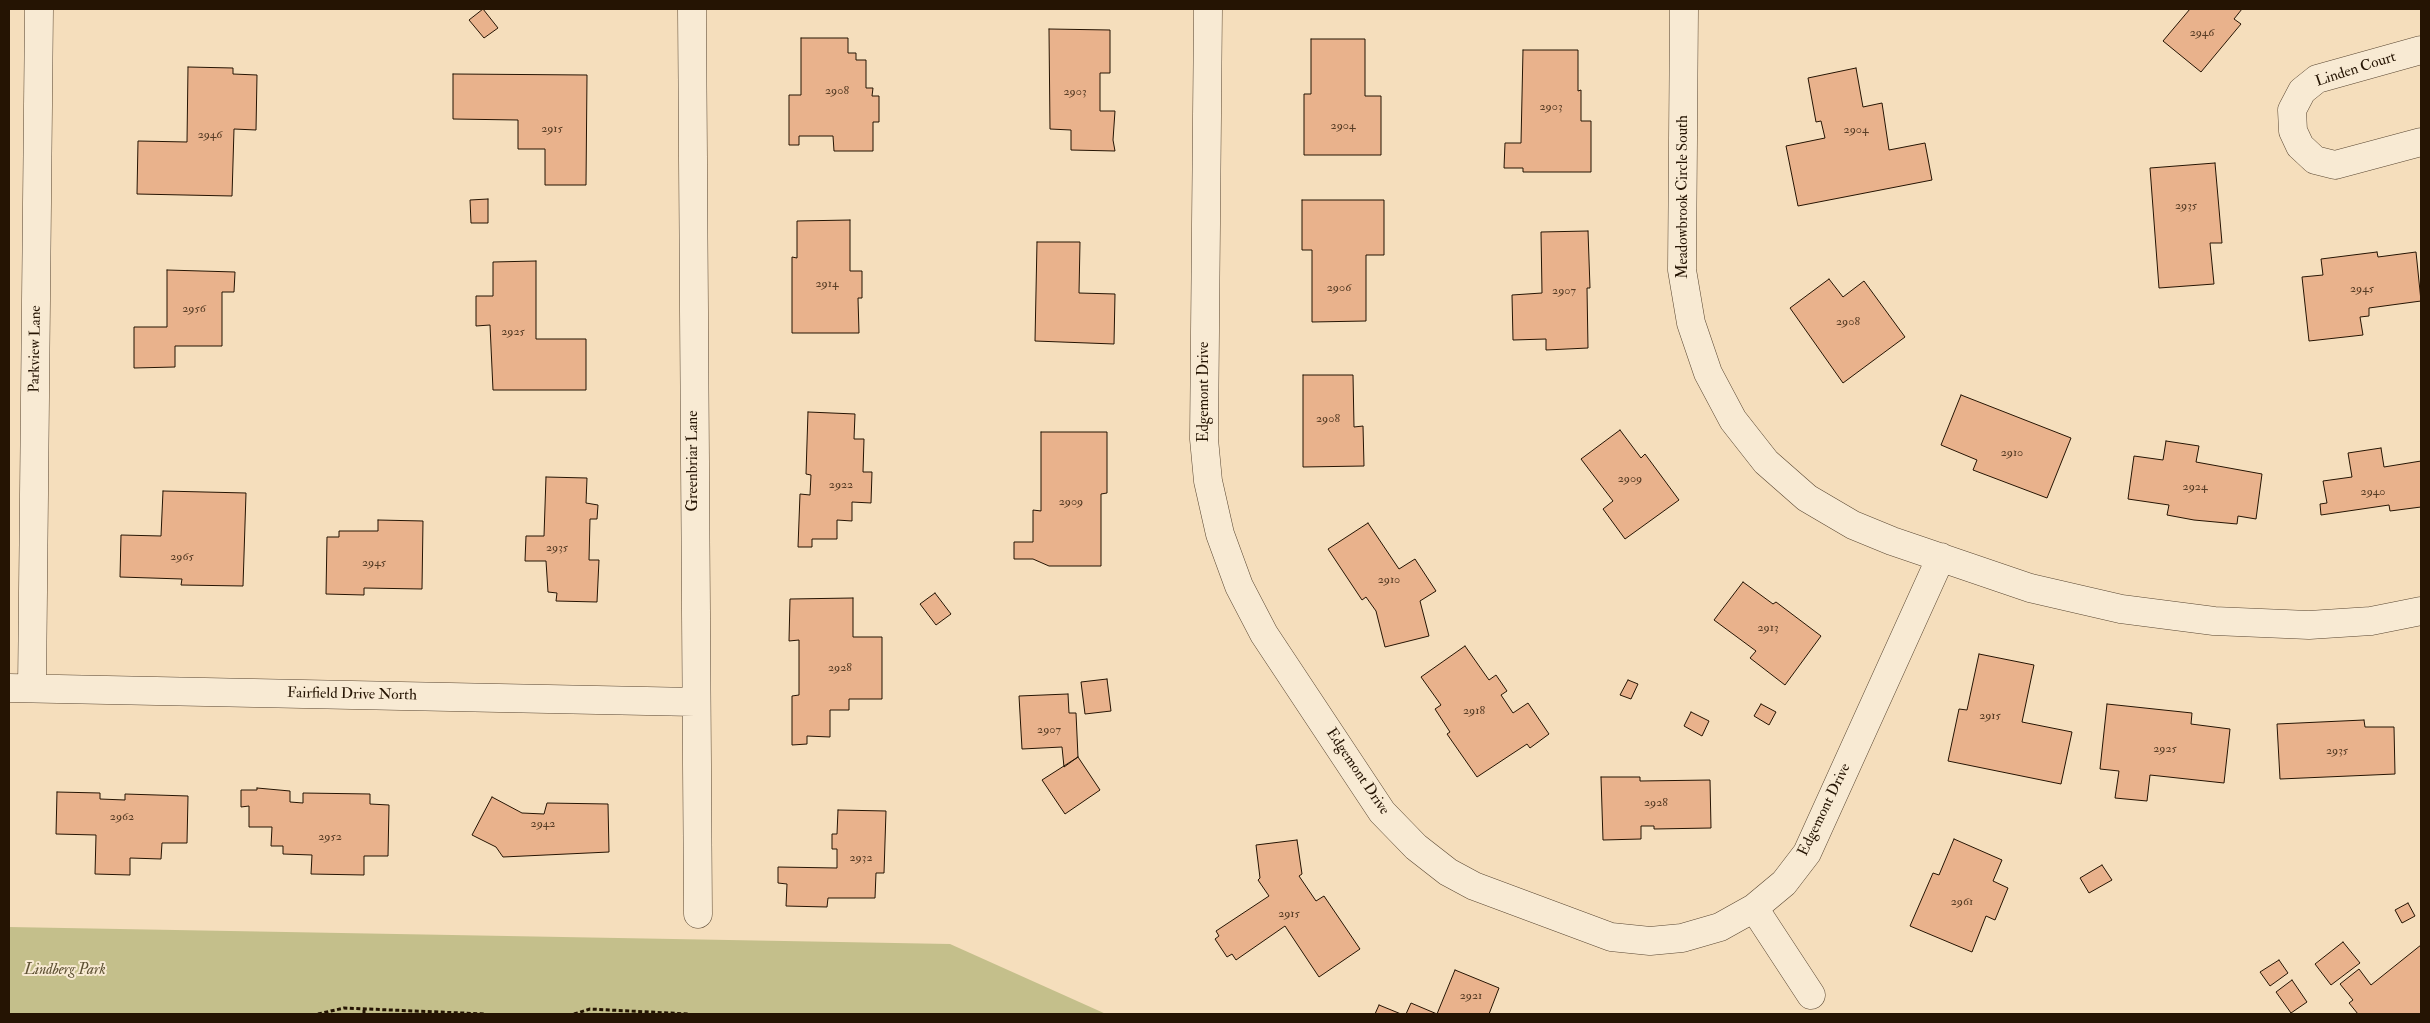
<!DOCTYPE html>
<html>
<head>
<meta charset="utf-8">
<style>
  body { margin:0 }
  #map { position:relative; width:2430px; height:1023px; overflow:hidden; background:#f5debc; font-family:"IM FELL Double Pica",serif }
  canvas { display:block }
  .frame { position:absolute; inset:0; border:10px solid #251403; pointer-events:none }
</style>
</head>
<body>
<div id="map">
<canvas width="2430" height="1023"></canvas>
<div class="frame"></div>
</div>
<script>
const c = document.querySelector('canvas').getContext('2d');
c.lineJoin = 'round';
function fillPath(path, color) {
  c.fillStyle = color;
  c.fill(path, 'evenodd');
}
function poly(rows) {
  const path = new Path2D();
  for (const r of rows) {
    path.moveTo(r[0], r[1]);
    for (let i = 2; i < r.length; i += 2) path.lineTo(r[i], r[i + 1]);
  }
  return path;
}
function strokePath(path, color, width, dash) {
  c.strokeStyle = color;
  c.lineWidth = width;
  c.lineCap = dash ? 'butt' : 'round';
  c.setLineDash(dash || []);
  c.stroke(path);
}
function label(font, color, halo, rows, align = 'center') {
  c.font = font + ' "IM FELL Double Pica",serif';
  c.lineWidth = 4;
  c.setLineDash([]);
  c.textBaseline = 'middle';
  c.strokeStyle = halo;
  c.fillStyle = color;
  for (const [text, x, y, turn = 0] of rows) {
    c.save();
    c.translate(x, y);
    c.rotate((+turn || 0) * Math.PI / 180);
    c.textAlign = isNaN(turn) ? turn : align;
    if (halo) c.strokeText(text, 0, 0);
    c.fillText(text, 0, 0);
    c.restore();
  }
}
fillPath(poly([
  [9,927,950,944,1106,1014,9,1014]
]), '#c4bf8b');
const building = poly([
  [483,9,498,28,484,38,469,20,483,9],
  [2190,9,2242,9,2234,19,2241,24,2201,72,2163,41,2190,9],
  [1049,29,1110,30,1110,73,1100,73,1100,111,1115,111,1113,140,1115,151,1071,150,1071,130,1050,129,1049,29],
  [801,38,848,38,848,53,856,53,856,60,866,60,866,88,873,88,872,96,879,96,879,122,873,122,873,151,834,151,833,136,799,136,799,145,789,145,789,95,801,95,801,38],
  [1311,39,1365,39,1365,96,1381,96,1381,155,1304,155,1304,94,1311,94,1311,39],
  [1523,50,1578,50,1578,91,1581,90,1581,121,1591,121,1591,172,1523,172,1523,168,1504,168,1505,143,1521,143,1523,50],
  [188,67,233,68,233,74,257,75,256,130,234,129,232,196,137,194,138,141,187,142,188,67],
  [1856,68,1863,107,1882,103,1889,150,1925,143,1932,180,1798,206,1786,146,1825,138,1821,121,1816,122,1808,78,1856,68],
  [453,74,587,75,586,185,545,185,545,149,518,149,518,120,453,119,453,74],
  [2215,163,2222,243,2210,243,2214,284,2159,288,2150,168,2215,163],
  [488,199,488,223,471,223,470,200,488,199],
  [1302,200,1384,200,1384,255,1366,255,1366,321,1312,322,1312,250,1302,250,1302,200],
  [850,220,850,271,862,271,862,298,858,298,859,333,792,333,792,257,797,258,797,221,850,220],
  [1588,231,1590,288,1587,288,1588,348,1546,350,1546,339,1513,340,1512,295,1542,293,1541,232,1588,231],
  [1037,242,1080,242,1079,293,1115,294,1114,344,1035,341,1037,242],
  [2377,252,2378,257,2416,252,2421,301,2369,308,2369,316,2360,317,2363,335,2309,341,2302,277,2323,275,2321,259,2377,252],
  [536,261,536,339,586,339,586,390,493,390,490,325,476,326,476,296,493,296,493,262,536,261],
  [167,270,235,272,234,292,222,292,222,346,175,346,175,367,134,368,134,327,167,327,167,270],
  [1829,279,1843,297,1864,281,1905,337,1843,383,1790,308,1829,279],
  [1303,375,1353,375,1354,427,1363,426,1364,466,1303,467,1303,375],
  [1961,395,2071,438,2047,498,1973,470,1977,460,1941,445,1961,395],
  [808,412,855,414,854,439,864,439,863,472,872,472,871,503,852,502,852,521,837,520,837,539,812,539,812,547,798,547,800,494,810,495,811,475,806,474,808,412],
  [1620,430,1641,458,1645,454,1679,500,1625,539,1603,509,1613,501,1581,459,1620,430],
  [1041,432,1107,432,1107,493,1101,494,1101,566,1049,566,1033,559,1014,559,1014,542,1033,542,1033,510,1041,511,1041,432],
  [2166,441,2199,446,2196,462,2262,474,2256,519,2238,516,2237,524,2194,520,2167,515,2169,505,2128,499,2134,456,2163,460,2166,441],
  [2381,448,2384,467,2421,461,2421,507,2390,511,2389,505,2321,515,2320,504,2327,503,2323,481,2352,477,2348,453,2381,448],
  [546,477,587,478,586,503,598,505,597,519,590,519,589,560,599,560,597,602,556,601,557,593,548,592,546,561,525,561,526,536,544,536,546,477],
  [163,491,246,493,243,586,181,585,182,579,120,577,121,535,161,536,163,491],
  [378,520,423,521,422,589,364,588,364,595,326,594,327,537,339,537,339,531,378,531,378,520],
  [1368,523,1399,569,1415,559,1436,591,1420,601,1429,636,1385,647,1376,611,1366,597,1362,600,1328,549,1368,523],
  [1743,582,1773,604,1776,602,1821,636,1785,685,1750,658,1756,651,1714,620,1743,582],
  [935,593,951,614,936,625,920,604,935,593],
  [853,598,853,637,882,637,882,699,849,699,849,710,830,710,830,737,807,736,807,744,792,745,792,696,799,695,799,640,789,641,790,599,853,598],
  [1465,646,1489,680,1496,675,1507,691,1501,695,1513,713,1528,703,1549,734,1530,748,1527,744,1477,777,1447,734,1450,732,1435,709,1441,705,1421,677,1465,646],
  [1979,654,2034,665,2022,722,2072,732,2061,784,1948,761,1959,709,1967,710,1979,654],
  [1107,679,1111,711,1085,714,1081,682,1107,679],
  [1628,680,1638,684,1631,699,1620,695,1628,680],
  [1068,694,1069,713,1076,713,1078,757,1064,767,1062,747,1022,749,1019,696,1068,694],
  [1761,704,1776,712,1769,725,1754,716,1761,704],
  [2107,704,2192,713,2191,724,2230,729,2224,783,2150,775,2147,801,2115,798,2119,771,2100,769,2107,704],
  [1691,712,1709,721,1702,736,1684,726,1691,712],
  [2364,720,2365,727,2394,727,2395,774,2280,779,2277,724,2364,720],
  [1078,757,1100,790,1065,814,1042,780,1078,757],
  [1601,777,1640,777,1640,781,1710,780,1711,828,1654,829,1654,826,1641,826,1641,839,1603,840,1601,777],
  [257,788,290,791,290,802,303,803,303,793,370,794,370,804,389,805,388,856,364,856,364,875,311,874,312,855,283,854,283,846,271,846,272,827,249,827,249,806,241,807,241,790,257,790,257,788],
  [57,792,100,793,100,799,125,800,125,794,188,796,187,843,162,843,161,859,130,858,130,875,95,874,96,835,56,834,57,792],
  [492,797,522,813,544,814,547,803,608,804,609,852,503,857,496,847,472,835,492,797],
  [838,810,886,811,884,873,876,873,875,898,828,898,827,907,786,906,787,884,778,883,778,867,837,868,837,849,832,849,832,834,837,834,838,810],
  [1954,839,2002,860,1993,881,2008,888,1995,920,1986,916,1972,952,1910,926,1933,873,1939,875,1954,839],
  [1297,840,1302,874,1299,876,1316,901,1324,896,1360,949,1319,977,1285,926,1236,960,1232,954,1227,957,1215,939,1219,936,1216,931,1269,896,1258,880,1260,878,1256,845,1297,840],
  [2102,865,2112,880,2089,893,2080,878,2102,865],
  [2408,903,2415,916,2402,923,2395,910,2408,903],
  [2343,942,2360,963,2331,985,2315,964,2343,942],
  [2421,945,2421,1014,2358,1014,2349,1003,2353,1000,2340,984,2359,969,2371,985,2421,945],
  [2279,960,2288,973,2270,986,2260,972,2279,960],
  [1455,970,1499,988,1489,1014,1406,1014,1411,1003,1437,1014,1455,970],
  [2292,980,2307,1002,2291,1013,2276,992,2292,980],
  [1379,1005,1401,1014,1375,1014,1379,1005]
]);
fillPath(building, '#e9b28c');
strokePath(building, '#251403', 1);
const street = poly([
  [692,9,698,914],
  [1208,9,1204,439,1208,481,1220,534,1239,586,1264,634,1382,812,1416,847,1448,872,1474,886,1611,937,1650,941,1682,938,1720,927,1754,908,1784,883,1807,853,1941,557],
  [1684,9,1682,270,1691,323,1708,373,1733,420,1766,462,1807,498,1853,525,1892,541,2030,588,2121,609,2214,621,2309,625,2371,621,2421,611],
  [2421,50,2317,79,2302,91,2292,110,2293,131,2300,146,2315,160,2335,165,2421,142],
  [9,688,695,702],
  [32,688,39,9],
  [1754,908,1811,995]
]);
strokePath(street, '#594631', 29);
strokePath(poly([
  [318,1014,344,1008,485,1014],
  [364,1014,364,1009],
  [574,1014,590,1009,688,1014]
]), '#251403', 3, [4, 2.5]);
strokePath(street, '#f8ead3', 28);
label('12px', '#563c25', null, [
  ["2946",2202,33],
  ["2908",837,91],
  ["2903",1075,92],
  ["2903",1551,107],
  ["2904",1343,126],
  ["2915",552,129],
  ["2904",1856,130],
  ["2946",210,135],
  ["2935",2186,206],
  ["2914",827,284],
  ["2906",1339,288],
  ["2945",2362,289],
  ["2907",1564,291],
  ["2956",194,309],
  ["2908",1848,322],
  ["2925",513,332],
  ["2908",1328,419],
  ["2910",2012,453],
  ["2909",1630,479],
  ["2922",841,485],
  ["2924",2195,487],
  ["2940",2373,492],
  ["2909",1071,502],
  ["2935",557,548],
  ["2965",182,557],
  ["2945",374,563],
  ["2910",1389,580],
  ["2913",1768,628],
  ["2928",840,668],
  ["2918",1474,711],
  ["2915",1990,716],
  ["2907",1049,730],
  ["2925",2165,749],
  ["2935",2337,751],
  ["2928",1656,803],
  ["2962",122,817],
  ["2942",543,824],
  ["2952",330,837],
  ["2932",861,858],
  ["2961",1962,902],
  ["2915",1289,914],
  ["2921",1471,996]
]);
label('15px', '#251403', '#f8ead3', [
  ["Linden Court",2356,70,-18],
  ["Meadowbrook Circle South",1684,197,-90],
  ["Parkview Lane",36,349,-89],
  ["Edgemont Drive",1205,392,-90],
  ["Greenbriar Lane",694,461,-90],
  ["Fairfield Drive North",352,695,1],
  ["Edgemont Drive",1357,772,56],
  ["Edgemont Drive",1825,810,-64]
]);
label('italic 15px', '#5d5033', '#f8ead3', [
  ["Lindberg Park",65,971]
]);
</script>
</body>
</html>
